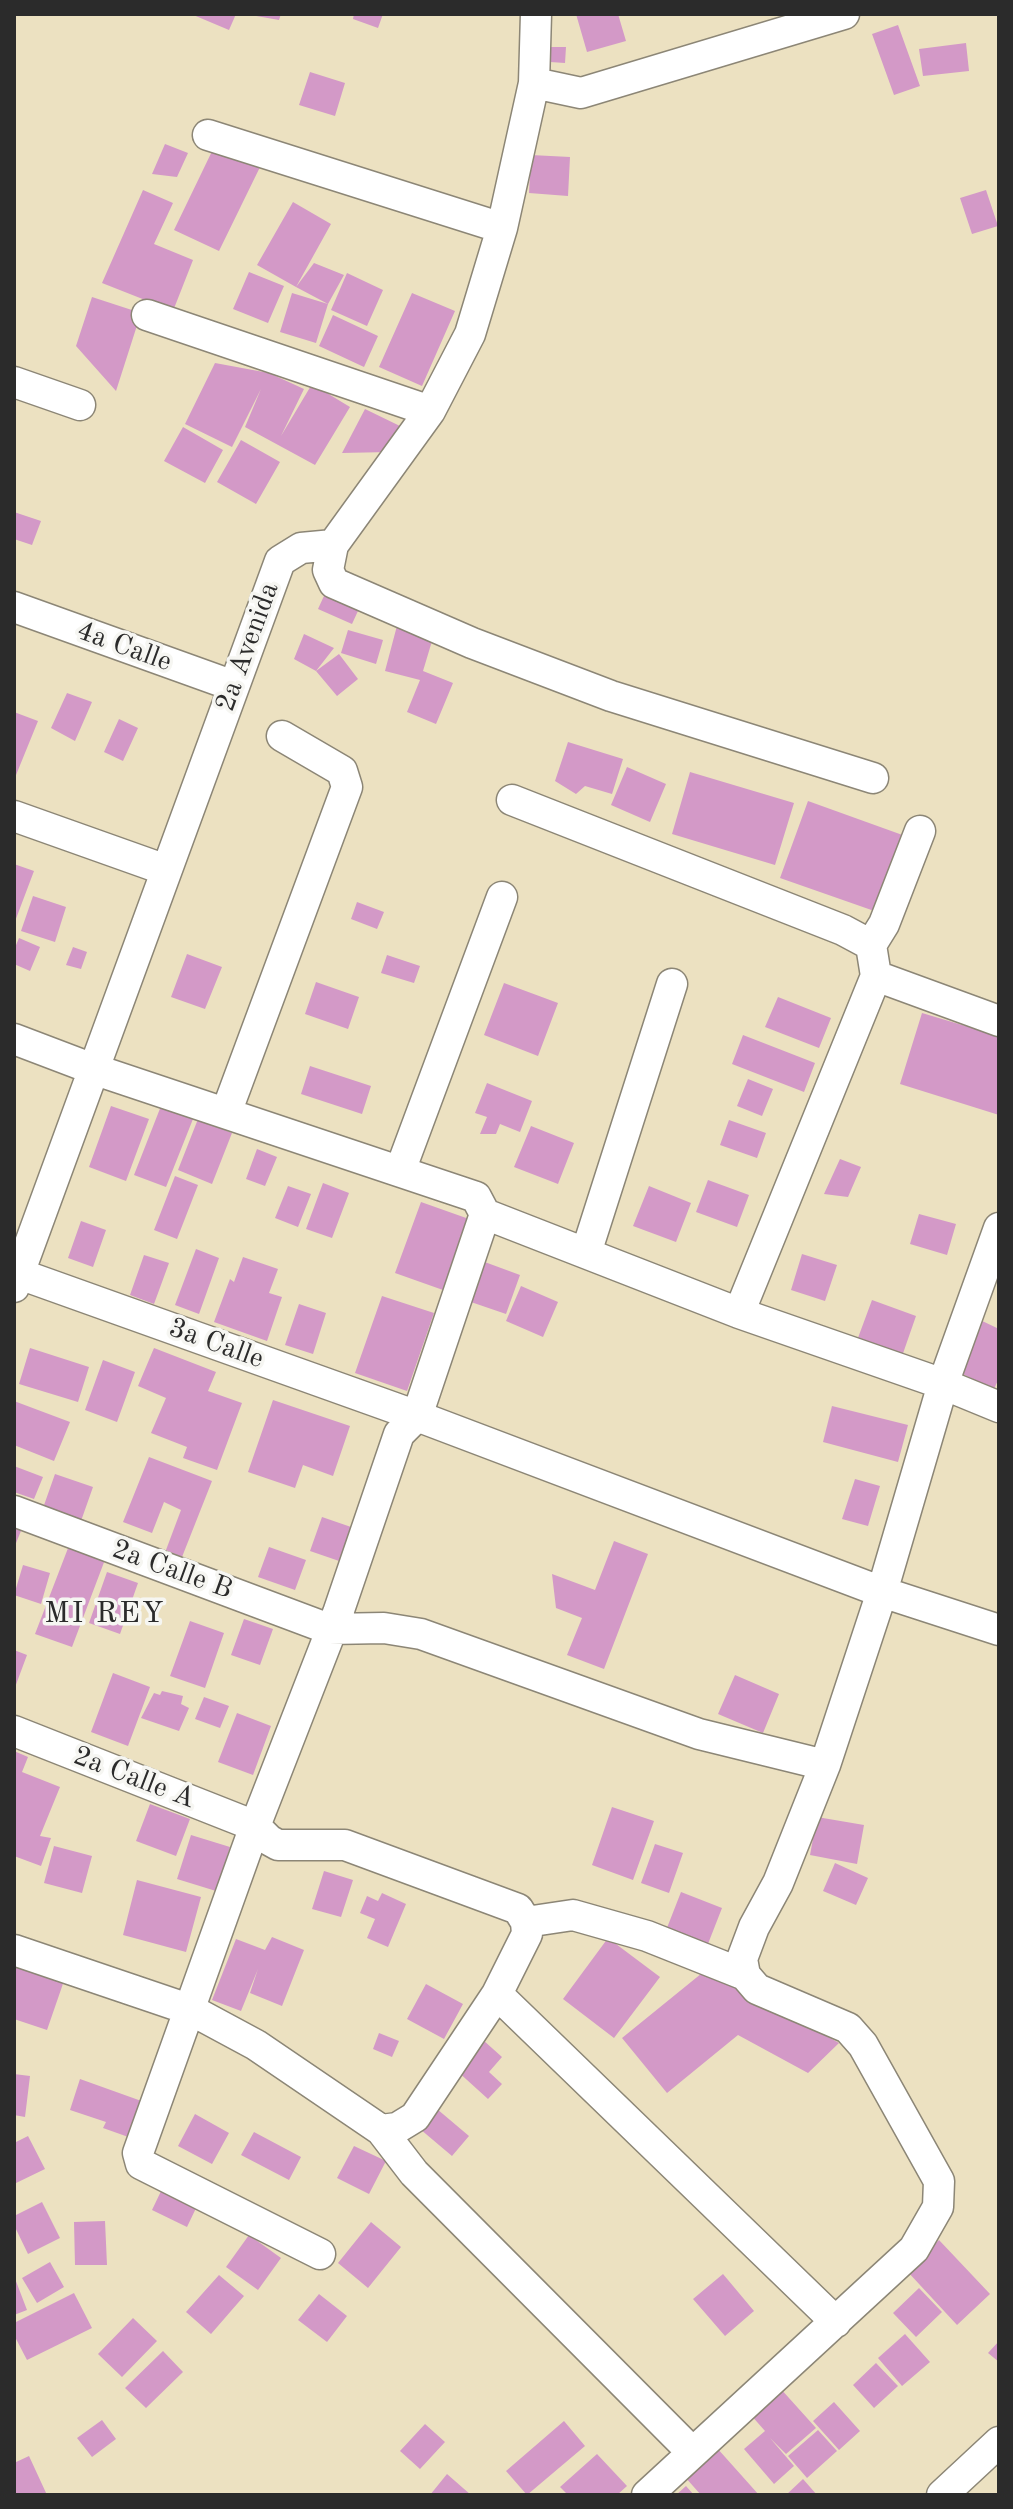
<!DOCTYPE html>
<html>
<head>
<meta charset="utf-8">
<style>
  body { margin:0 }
  #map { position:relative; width:1013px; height:2509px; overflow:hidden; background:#ece1c1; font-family:"Old Standard TT",serif }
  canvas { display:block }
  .frame { position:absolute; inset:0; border:16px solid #2b2b2b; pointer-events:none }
</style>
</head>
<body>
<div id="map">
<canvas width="1013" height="2509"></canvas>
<div class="frame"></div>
</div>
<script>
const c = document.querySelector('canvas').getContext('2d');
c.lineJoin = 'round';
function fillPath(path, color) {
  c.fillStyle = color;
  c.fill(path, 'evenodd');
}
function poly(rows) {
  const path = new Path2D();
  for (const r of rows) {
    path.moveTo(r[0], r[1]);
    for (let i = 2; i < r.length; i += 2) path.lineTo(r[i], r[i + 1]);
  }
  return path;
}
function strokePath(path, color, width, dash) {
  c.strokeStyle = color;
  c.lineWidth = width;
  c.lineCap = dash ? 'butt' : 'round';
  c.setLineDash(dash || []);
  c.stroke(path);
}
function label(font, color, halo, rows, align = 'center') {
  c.font = font + ' "Old Standard TT",serif';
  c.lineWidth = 7;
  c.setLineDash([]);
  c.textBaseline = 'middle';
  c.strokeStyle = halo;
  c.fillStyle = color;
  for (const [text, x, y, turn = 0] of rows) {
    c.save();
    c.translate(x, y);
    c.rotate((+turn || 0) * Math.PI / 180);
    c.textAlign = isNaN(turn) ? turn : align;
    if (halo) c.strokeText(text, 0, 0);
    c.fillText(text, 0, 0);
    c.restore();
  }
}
fillPath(poly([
  [191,14,236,14,229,30],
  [245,14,281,14,279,20],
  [354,14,383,14,378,28,353,19],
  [576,14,618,14,626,41,587,52],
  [898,25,920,86,894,95,872,34],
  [966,43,969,71,923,76,919,49],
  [550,47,566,47,565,63,550,62],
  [310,72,345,83,335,116,299,105],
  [216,143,261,165,219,251,174,230],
  [165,144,188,153,177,177,152,174],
  [531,155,570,157,568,196,529,193],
  [143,190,173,203,154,244,193,260,173,311,102,283],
  [986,190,998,226,972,234,960,198],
  [293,202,331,224,296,287,257,265],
  [314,263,344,275,328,304,296,287],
  [249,272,284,286,268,323,233,309],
  [347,273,383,290,367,326,331,310],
  [292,293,328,304,316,343,280,332],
  [412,293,455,311,422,386,379,367],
  [92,297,141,313,116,391,76,346],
  [333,315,378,336,364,367,319,346],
  [215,363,269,373,304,389,281,436,312,384,350,407,315,465,245,427,261,389,232,447,185,424],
  [365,409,402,427,389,452,342,453],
  [183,427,223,450,205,483,164,461],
  [241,440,280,462,256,504,217,482],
  [14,512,41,521,32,545,14,539],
  [329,585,363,600,352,624,318,609],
  [398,622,435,631,423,671,453,683,436,724,407,712,420,680,385,671],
  [348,630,383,640,376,664,341,653],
  [304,634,334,648,316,671,339,654,358,679,337,696,316,671,294,659],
  [67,693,92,702,75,741,51,728],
  [14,712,38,721,14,780],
  [119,719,138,728,123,761,104,752],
  [568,742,623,759,612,794,585,786,576,794,555,781],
  [627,767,666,784,650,822,611,805],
  [690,772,794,803,775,865,672,834],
  [808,801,908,837,880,913,780,878],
  [14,864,34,871,14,924],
  [33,896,66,907,55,942,21,931],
  [357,902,384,912,377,929,351,919],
  [19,938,40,947,30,971,14,964,14,950],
  [73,947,87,952,81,969,66,965],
  [187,954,222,967,205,1009,171,997],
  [387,955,420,966,414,983,381,973],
  [316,982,359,997,348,1029,305,1014],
  [504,983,558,1003,538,1056,484,1035],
  [778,997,831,1018,819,1048,765,1027],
  [922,1013,999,1036,999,1115,900,1084],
  [743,1035,815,1063,804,1092,732,1064],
  [310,1066,371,1086,362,1114,301,1094],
  [748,1079,773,1089,762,1116,737,1106],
  [487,1083,532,1101,520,1132,500,1124,496,1134,480,1134,487,1117,475,1113],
  [111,1106,149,1119,126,1181,89,1167],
  [161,1106,193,1119,166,1187,134,1175],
  [198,1119,232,1133,212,1184,178,1170],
  [729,1120,766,1133,757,1158,720,1145],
  [531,1126,574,1143,558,1184,514,1167],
  [257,1149,277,1157,265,1186,246,1179],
  [840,1159,861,1167,848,1197,824,1194],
  [175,1176,198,1185,177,1239,154,1230],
  [708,1180,749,1195,737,1227,696,1212],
  [323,1183,349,1193,332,1238,306,1229],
  [288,1186,311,1194,298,1227,275,1218],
  [649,1186,691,1203,676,1242,633,1226],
  [421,1202,469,1219,443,1290,395,1273],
  [919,1214,956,1224,947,1255,910,1244],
  [81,1221,106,1230,93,1267,68,1258],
  [196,1249,219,1258,199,1314,175,1305],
  [802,1254,837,1265,825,1301,791,1290],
  [144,1255,169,1263,154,1304,130,1295],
  [243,1257,278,1269,269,1293,282,1297,267,1341,214,1322,230,1279,234,1282],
  [482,1261,520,1275,506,1314,468,1301],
  [521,1286,558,1302,543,1337,506,1321],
  [382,1296,434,1313,407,1391,355,1373],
  [872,1300,916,1316,900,1362,855,1346],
  [299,1304,326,1313,313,1354,285,1345],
  [976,1318,999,1329,999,1378,994,1389,952,1369],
  [30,1348,89,1367,78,1402,19,1384],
  [154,1348,216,1372,208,1391,242,1403,217,1470,183,1458,187,1447,151,1433,166,1398,138,1386],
  [103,1360,135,1372,117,1422,85,1410],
  [273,1400,350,1426,333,1476,303,1465,295,1488,248,1472],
  [14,1401,70,1422,54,1461,14,1445],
  [832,1406,908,1425,898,1462,823,1442],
  [149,1457,212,1481,182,1557,166,1550,181,1510,164,1502,152,1533,123,1522],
  [14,1466,43,1477,34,1499,14,1492],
  [55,1474,93,1487,81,1521,43,1508],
  [855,1479,880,1486,868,1526,842,1519],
  [322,1517,354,1528,342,1562,310,1551],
  [14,1522,23,1526,14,1548],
  [614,1541,648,1554,604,1669,567,1655,582,1618,556,1608,552,1574,595,1590],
  [70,1543,106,1557,72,1647,35,1634],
  [269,1547,306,1560,295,1590,258,1577],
  [23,1565,50,1573,41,1604,14,1595],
  [107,1572,138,1583,120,1634,89,1623],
  [244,1619,273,1629,260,1665,231,1655],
  [190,1621,224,1633,205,1688,170,1676],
  [14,1650,27,1655,14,1690],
  [113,1673,150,1687,128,1746,91,1732],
  [735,1675,779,1694,763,1733,718,1714],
  [162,1691,183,1696,181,1704,189,1708,179,1731,141,1718,154,1693,160,1695],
  [204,1697,229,1706,220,1728,195,1719],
  [237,1713,271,1726,253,1775,218,1762],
  [14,1751,28,1757,22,1772,60,1787,40,1836,51,1838,41,1866,14,1856],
  [150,1804,190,1819,176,1856,136,1841],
  [612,1807,654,1821,633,1880,592,1865],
  [817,1817,864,1825,857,1864,810,1855],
  [191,1835,230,1847,216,1891,177,1879],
  [655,1844,683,1853,669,1893,641,1883],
  [54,1846,92,1856,82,1893,44,1883],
  [835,1863,868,1878,856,1905,823,1891],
  [324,1871,353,1880,341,1917,312,1909],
  [137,1880,201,1897,186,1952,123,1935],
  [681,1892,722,1908,706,1949,665,1933],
  [382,1893,406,1904,388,1947,367,1938,375,1919,360,1913,367,1896,378,1901],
  [272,1937,304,1950,282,2006,250,1993,258,1969,241,2011,212,2000,236,1939,265,1950],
  [608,1938,660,1977,614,2038,563,1999],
  [14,1957,66,1975,47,2030,14,2019],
  [707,1969,839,2043,808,2073,738,2035,667,2093,622,2038],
  [426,1984,463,2004,444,2039,407,2019],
  [379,2033,399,2041,392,2057,373,2049],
  [483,2040,502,2057,489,2072,502,2084,488,2099,456,2070],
  [14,2074,30,2076,25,2117,14,2115],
  [80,2079,147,2103,134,2139,103,2128,106,2122,70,2110],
  [437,2109,469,2136,452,2156,420,2129],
  [195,2114,229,2133,212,2164,178,2146],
  [254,2132,301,2157,289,2180,241,2155],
  [28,2136,45,2169,14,2184,14,2143],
  [354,2146,386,2161,369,2194,337,2178],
  [163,2187,198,2204,187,2227,152,2210],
  [42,2202,60,2238,28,2254,14,2225,14,2216],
  [105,2221,107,2265,75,2265,74,2222],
  [371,2222,401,2247,368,2288,338,2263],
  [249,2235,281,2258,258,2290,226,2267],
  [939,2240,990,2294,957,2325,907,2271],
  [50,2262,64,2287,37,2303,22,2278],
  [723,2274,754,2311,725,2336,693,2299],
  [219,2275,244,2296,211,2334,186,2312],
  [14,2276,27,2310,14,2315],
  [919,2288,942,2312,916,2337,893,2313],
  [74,2293,92,2328,27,2360,14,2335,14,2323],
  [319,2294,347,2316,327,2342,298,2320],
  [133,2318,157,2341,122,2377,98,2354],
  [905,2334,930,2362,902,2386,878,2358],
  [999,2341,999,2362,988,2353],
  [163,2351,183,2372,146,2408,125,2388],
  [876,2363,898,2386,874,2408,853,2385],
  [780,2388,816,2428,786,2454,770,2438,794,2466,774,2484,744,2449,765,2431,750,2414],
  [834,2402,860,2431,839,2450,813,2421],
  [102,2420,116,2439,92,2457,77,2438],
  [564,2421,585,2446,527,2495,506,2471],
  [425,2424,445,2442,420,2469,400,2451],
  [818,2430,837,2451,807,2478,788,2456],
  [717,2448,759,2495,701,2495,685,2477],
  [597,2454,627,2486,617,2495,568,2495,560,2487],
  [29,2456,47,2495,14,2495,14,2463],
  [447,2474,471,2495,430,2495],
  [803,2479,817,2495,786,2495],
  [686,2486,694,2495,676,2495]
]), '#d399c7');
const street = poly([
  [534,83,581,93,844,14],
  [208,135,502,228],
  [147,315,430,411],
  [14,382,80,405],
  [333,545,328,570,334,583,472,643,611,696,873,778],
  [14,607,234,686],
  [512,800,843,930,871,945],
  [14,816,166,870],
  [876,976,999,1021],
  [14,1039,93,1069,476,1197,485,1214,417,1416,399,1434,338,1613,255,1826,138,2153,141,2164,320,2254],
  [226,1113,347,787,342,771,282,736],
  [400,1171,502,897],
  [485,1214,739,1313,943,1384,999,1407],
  [586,1253,672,984],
  [14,1272,417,1416,882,1592,999,1630],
  [14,1287,280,561,301,548,333,545,430,411,470,334,502,228,534,83,536,14],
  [739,1313,876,976,871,945,884,924,920,831],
  [14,1511,329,1629,384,1628,421,1634,699,1734,825,1765],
  [14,1731,255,1826,269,1840,278,1845,345,1845,518,1909,526,1922,527,1934,497,1994,836,2322],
  [526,1922,573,1915,647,1936,745,1975],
  [14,1950,191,2010,256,2045,381,2130,397,2128,415,2117,497,1994],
  [381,2130,414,2173,692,2452],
  [647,2495,914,2249,938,2207,939,2181,863,2045,848,2028,757,1989,745,1975,742,1959,754,1927,778,1883,825,1765,882,1592,943,1384,999,1228],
  [942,2495,999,2442]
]);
strokePath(street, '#8c8676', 33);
strokePath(street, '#fff', 30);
label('28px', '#2b2b2b', '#f6f6f2', [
  ["4a Calle",124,647,20],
  ["2a Avenida",248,647,-70],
  ["3a Calle",216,1344,20],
  ["2a Calle B",172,1570,20],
  ["2a Calle A",134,1778,21]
]);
c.letterSpacing = '2px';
label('30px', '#2b2b2b', '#f6f6f2', [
  ["MI REY",105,1614]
]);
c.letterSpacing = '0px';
</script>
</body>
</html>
